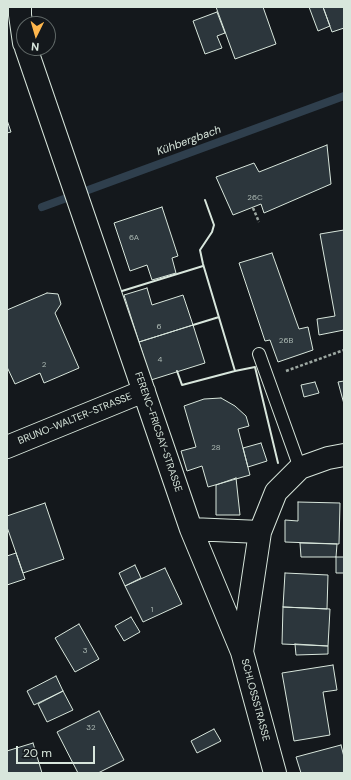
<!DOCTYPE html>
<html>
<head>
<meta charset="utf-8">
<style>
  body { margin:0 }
  #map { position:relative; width:351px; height:780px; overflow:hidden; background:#14181c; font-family:"DM Sans",sans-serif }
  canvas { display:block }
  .frame { position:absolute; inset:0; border:8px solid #d8e6dc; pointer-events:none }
  .north { position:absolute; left:16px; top:16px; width:40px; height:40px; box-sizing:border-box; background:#14181c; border:1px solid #626a69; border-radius:50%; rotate:185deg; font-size:11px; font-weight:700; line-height:16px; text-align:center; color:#d8e6dc }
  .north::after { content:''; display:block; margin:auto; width:14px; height:18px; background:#ffb74d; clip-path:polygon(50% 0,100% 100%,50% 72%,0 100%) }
  .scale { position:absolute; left:16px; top:746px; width:79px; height:18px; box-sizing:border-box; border:2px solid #d8e6dc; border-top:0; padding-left:5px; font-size:12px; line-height:14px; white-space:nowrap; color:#d8e6dc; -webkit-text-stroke:3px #14181c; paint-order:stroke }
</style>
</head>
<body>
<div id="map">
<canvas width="351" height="780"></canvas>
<div class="frame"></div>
<div class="north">N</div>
<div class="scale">20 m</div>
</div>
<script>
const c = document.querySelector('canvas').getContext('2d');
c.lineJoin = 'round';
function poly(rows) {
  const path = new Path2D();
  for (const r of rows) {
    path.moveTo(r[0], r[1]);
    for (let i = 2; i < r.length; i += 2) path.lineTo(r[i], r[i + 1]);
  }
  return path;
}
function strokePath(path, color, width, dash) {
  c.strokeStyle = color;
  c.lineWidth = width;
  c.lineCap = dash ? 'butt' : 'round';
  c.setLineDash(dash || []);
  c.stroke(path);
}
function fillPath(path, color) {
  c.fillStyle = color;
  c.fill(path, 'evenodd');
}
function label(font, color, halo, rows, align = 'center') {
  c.font = font + ' "DM Sans",sans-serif';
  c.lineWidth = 3;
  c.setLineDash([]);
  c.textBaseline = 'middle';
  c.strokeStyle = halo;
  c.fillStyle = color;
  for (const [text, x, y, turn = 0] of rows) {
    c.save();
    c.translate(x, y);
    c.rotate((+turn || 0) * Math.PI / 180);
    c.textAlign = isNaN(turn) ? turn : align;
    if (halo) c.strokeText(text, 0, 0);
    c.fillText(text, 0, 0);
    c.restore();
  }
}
strokePath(poly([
  [42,207,344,96]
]), '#2f3f4d', 8);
const building = poly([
  [216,7,263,7,276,44,235,59,216,7],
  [309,7,323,7,330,26,318,31,309,7],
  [323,7,344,7,344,28,332,32,323,7],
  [217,12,225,33,217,36,222,48,205,54,193,21,217,12],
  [7,120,11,132,7,133,7,120],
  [327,145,331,184,264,213,261,204,233,215,216,177,254,163,259,172,327,145],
  [162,207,178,256,172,258,176,273,152,280,147,265,130,271,114,223,162,207],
  [344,230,344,330,319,335,317,319,335,316,320,234,344,230],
  [272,253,299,329,308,327,313,350,278,362,270,340,265,341,239,263,272,253],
  [147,288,152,305,183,295,193,325,139,342,124,295,147,288],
  [47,293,58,294,61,304,55,313,79,368,44,383,40,373,15,384,7,367,7,310,47,293],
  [193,325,205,363,151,380,139,342,193,325],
  [344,381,344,404,338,382,344,381],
  [315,382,319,393,304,397,301,385,315,382],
  [221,398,235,406,246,416,249,426,238,429,250,475,208,487,202,466,187,471,181,451,196,447,184,406,204,399,221,398],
  [261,443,267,461,248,467,243,448,261,443],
  [236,478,240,515,216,515,216,485,236,478],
  [298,502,340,503,339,544,285,542,285,520,298,521,298,502],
  [45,503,64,559,23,573,7,527,7,516,45,503],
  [300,543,337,544,336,557,301,557,300,543],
  [16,553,25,579,7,585,7,556,16,553],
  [336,557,344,557,344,573,336,573,336,557],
  [135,565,141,578,125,586,119,573,135,565],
  [165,568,182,604,143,622,125,586,165,568],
  [285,573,328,575,327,609,283,607,285,573],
  [283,607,330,609,328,646,282,644,283,607],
  [131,617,140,632,124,641,115,626,131,617],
  [79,624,99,659,75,672,55,638,79,624],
  [295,644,328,646,328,654,296,655,295,644],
  [333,665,337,690,323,692,330,735,294,741,282,673,333,665],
  [56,676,63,691,34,705,27,691,56,676],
  [63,691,73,710,47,722,38,704,63,691],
  [99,711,124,760,98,773,78,773,57,732,99,711],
  [214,729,221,741,197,753,191,741,214,729],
  [33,743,42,773,7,773,7,751,33,743],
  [341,745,344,757,344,773,301,773,296,757,341,745]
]);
fillPath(building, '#2c363c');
strokePath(building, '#d8e6dc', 1);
const lane = poly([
  [259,354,300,468]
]);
const street = poly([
  [20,7,20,15,24,43],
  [26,48,191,529,242,652],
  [7,447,144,391],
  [191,529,260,532],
  [275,773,242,652,260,532,276,492,300,468,328,458,344,455]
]);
strokePath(lane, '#d8e6dc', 14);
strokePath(street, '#d8e6dc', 24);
strokePath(poly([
  [253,208,259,222],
  [286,371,344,350]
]), '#9da8a2', 2.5, [3, 2]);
strokePath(lane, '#14181c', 12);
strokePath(street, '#14181c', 22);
strokePath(poly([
  [205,200,214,225,212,232,200,250,203,264,235,371,255,367,278,463],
  [122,291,203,266],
  [193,325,219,317],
  [177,371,182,385,235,371]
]), '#d8e6dc', 2);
label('8px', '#adbab4', null, [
  ["26C",255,198],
  ["6A",134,238],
  ["6",159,327],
  ["26B",286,341],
  ["4",160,360],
  ["2",44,365],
  ["28",216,448],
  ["1",152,610],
  ["3",85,651],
  ["32",91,728]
]);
label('10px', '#d8e6dc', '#14181c', [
  ["BRUNO-WALTER-STRASSE",75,419,-22],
  ["FERENC-FRICSAY-STRASSE",158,432,71],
  ["SCHLOSSSTRASSE",255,700,75]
]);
label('italic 11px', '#d8e6dc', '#14181c', [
  ["Kühbergbach",189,141,-20]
]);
</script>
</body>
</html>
